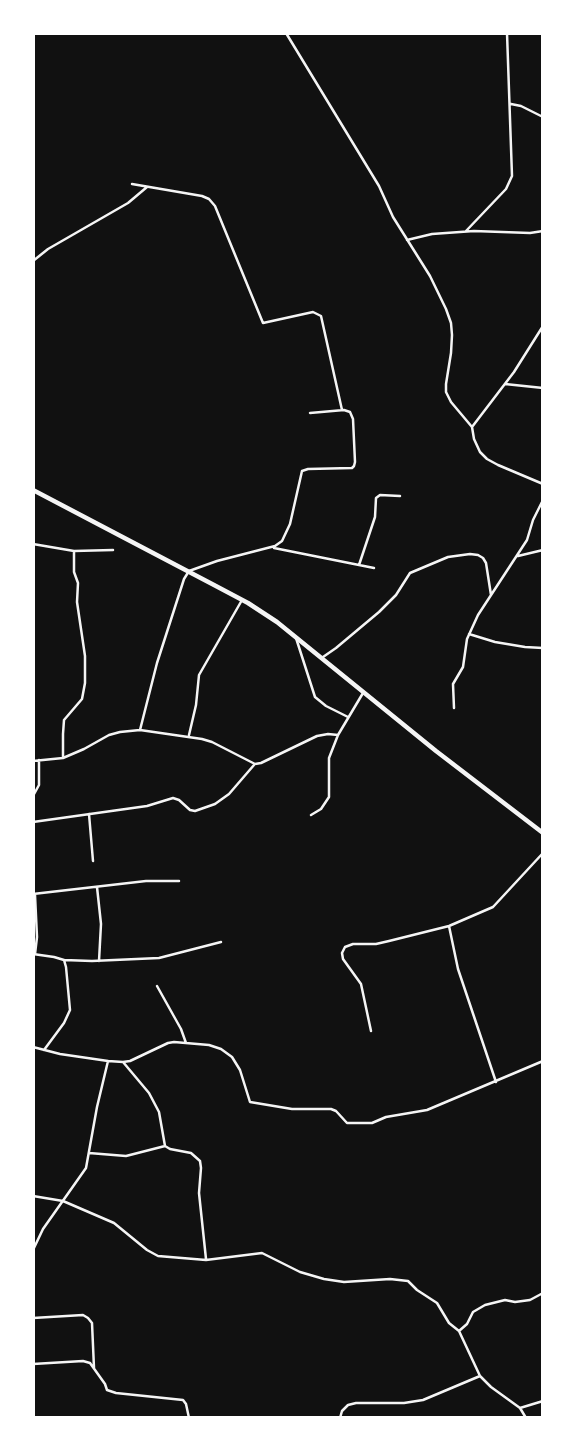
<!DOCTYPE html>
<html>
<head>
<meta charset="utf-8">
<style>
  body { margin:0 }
  #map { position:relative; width:576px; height:1451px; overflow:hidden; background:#111; font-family:"Source Serif 4",serif }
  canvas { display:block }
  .frame { position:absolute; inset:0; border:35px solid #fff; pointer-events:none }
</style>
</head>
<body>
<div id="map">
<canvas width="576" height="1451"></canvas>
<div class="frame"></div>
</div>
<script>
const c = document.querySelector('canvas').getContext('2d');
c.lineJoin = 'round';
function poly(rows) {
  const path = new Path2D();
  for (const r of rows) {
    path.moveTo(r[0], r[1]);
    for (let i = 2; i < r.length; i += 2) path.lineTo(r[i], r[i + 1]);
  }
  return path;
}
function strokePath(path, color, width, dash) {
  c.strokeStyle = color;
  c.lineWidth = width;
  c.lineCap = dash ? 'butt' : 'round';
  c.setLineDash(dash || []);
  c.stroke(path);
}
strokePath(poly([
  [286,33,379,186,393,217,430,276,446,309,451,323,452,335,451,353,446,384,446,392,451,402,472,427],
  [511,104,521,106,543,117],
  [132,184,202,196,209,199,215,206,263,323,313,312,321,316,342,410],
  [466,231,506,189,512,176,507,33],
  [407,240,432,234,474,231,530,233,543,231],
  [33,261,48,249,128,203,147,187],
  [543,326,514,372,472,427,474,439,480,452,487,459,498,465,543,484],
  [505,384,543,388],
  [33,544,74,551,113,550],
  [274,548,374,568],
  [518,556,543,550],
  [359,565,375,517,376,498,380,495,400,496],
  [469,634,495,642,525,647,543,648],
  [296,638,315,697,326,706,348,717],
  [323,657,336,648,379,612,396,595,410,573,448,557,470,554,478,555,483,558,486,563,491,595],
  [454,708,453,684,463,667,467,639,478,615,527,540,533,520,543,500],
  [140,730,157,663,184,579,189,571,217,561,275,546,282,541,290,524,302,471,308,469,352,468,354,466,355,462,353,419,350,412,344,410,310,413],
  [189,735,196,705,199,675,242,600],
  [63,758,63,734,64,720,82,699,85,683,85,656,77,602,78,583,74,572,74,551],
  [33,761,63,758,84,749,109,735,120,732,140,730,202,739,212,742,255,764,261,763,317,736,328,734,338,735],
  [33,796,39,785,39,760],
  [89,814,93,861],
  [311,815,321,809,329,797,329,758,338,735,363,693],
  [33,822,147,806,173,798,179,800,190,810,195,811,215,804,229,794,254,765],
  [97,887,101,924,99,961],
  [33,894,146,881,179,881],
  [35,895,37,937,35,954],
  [449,926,458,969,496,1082],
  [33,954,54,957,64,960,66,967,70,1010,64,1023,44,1050],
  [64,960,92,961,159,958,221,942],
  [157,986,181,1029,186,1043],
  [371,1031,361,984,343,959,342,953,345,947,353,944,376,944,389,941,449,926,493,907,543,853],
  [33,1047,60,1054,108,1061,123,1062,149,1093,159,1112,165,1146,170,1149,191,1153,200,1161,201,1168,199,1193,206,1259],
  [123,1062,130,1061,168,1043,174,1042,209,1045,221,1049,232,1057,240,1070,250,1102,292,1109,331,1109,336,1111,347,1123,372,1123,386,1117,427,1110,543,1061],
  [89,1153,126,1156,165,1146],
  [33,1196,63,1201,114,1223,147,1250,158,1256,206,1260,262,1253,300,1272,324,1279,344,1282,390,1279,408,1281,417,1290,437,1303,449,1323,459,1331,480,1376,491,1387,520,1408,526,1418],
  [33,1250,43,1229,86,1168,97,1107,108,1061],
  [33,1318,83,1315,88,1318,92,1323,94,1368],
  [459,1331,467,1324,473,1312,485,1305,505,1300,515,1302,530,1300,543,1293],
  [33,1364,83,1361,90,1363,105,1384,107,1390,116,1393,183,1400,186,1404,189,1418],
  [520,1408,543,1401],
  [340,1418,342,1411,348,1405,356,1403,404,1403,423,1400,480,1376]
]), '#f5f5f5', 2.5);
strokePath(poly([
  [33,490,214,585,248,603,277,622,436,751,543,833]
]), '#f5f5f5', 4.5);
</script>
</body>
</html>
